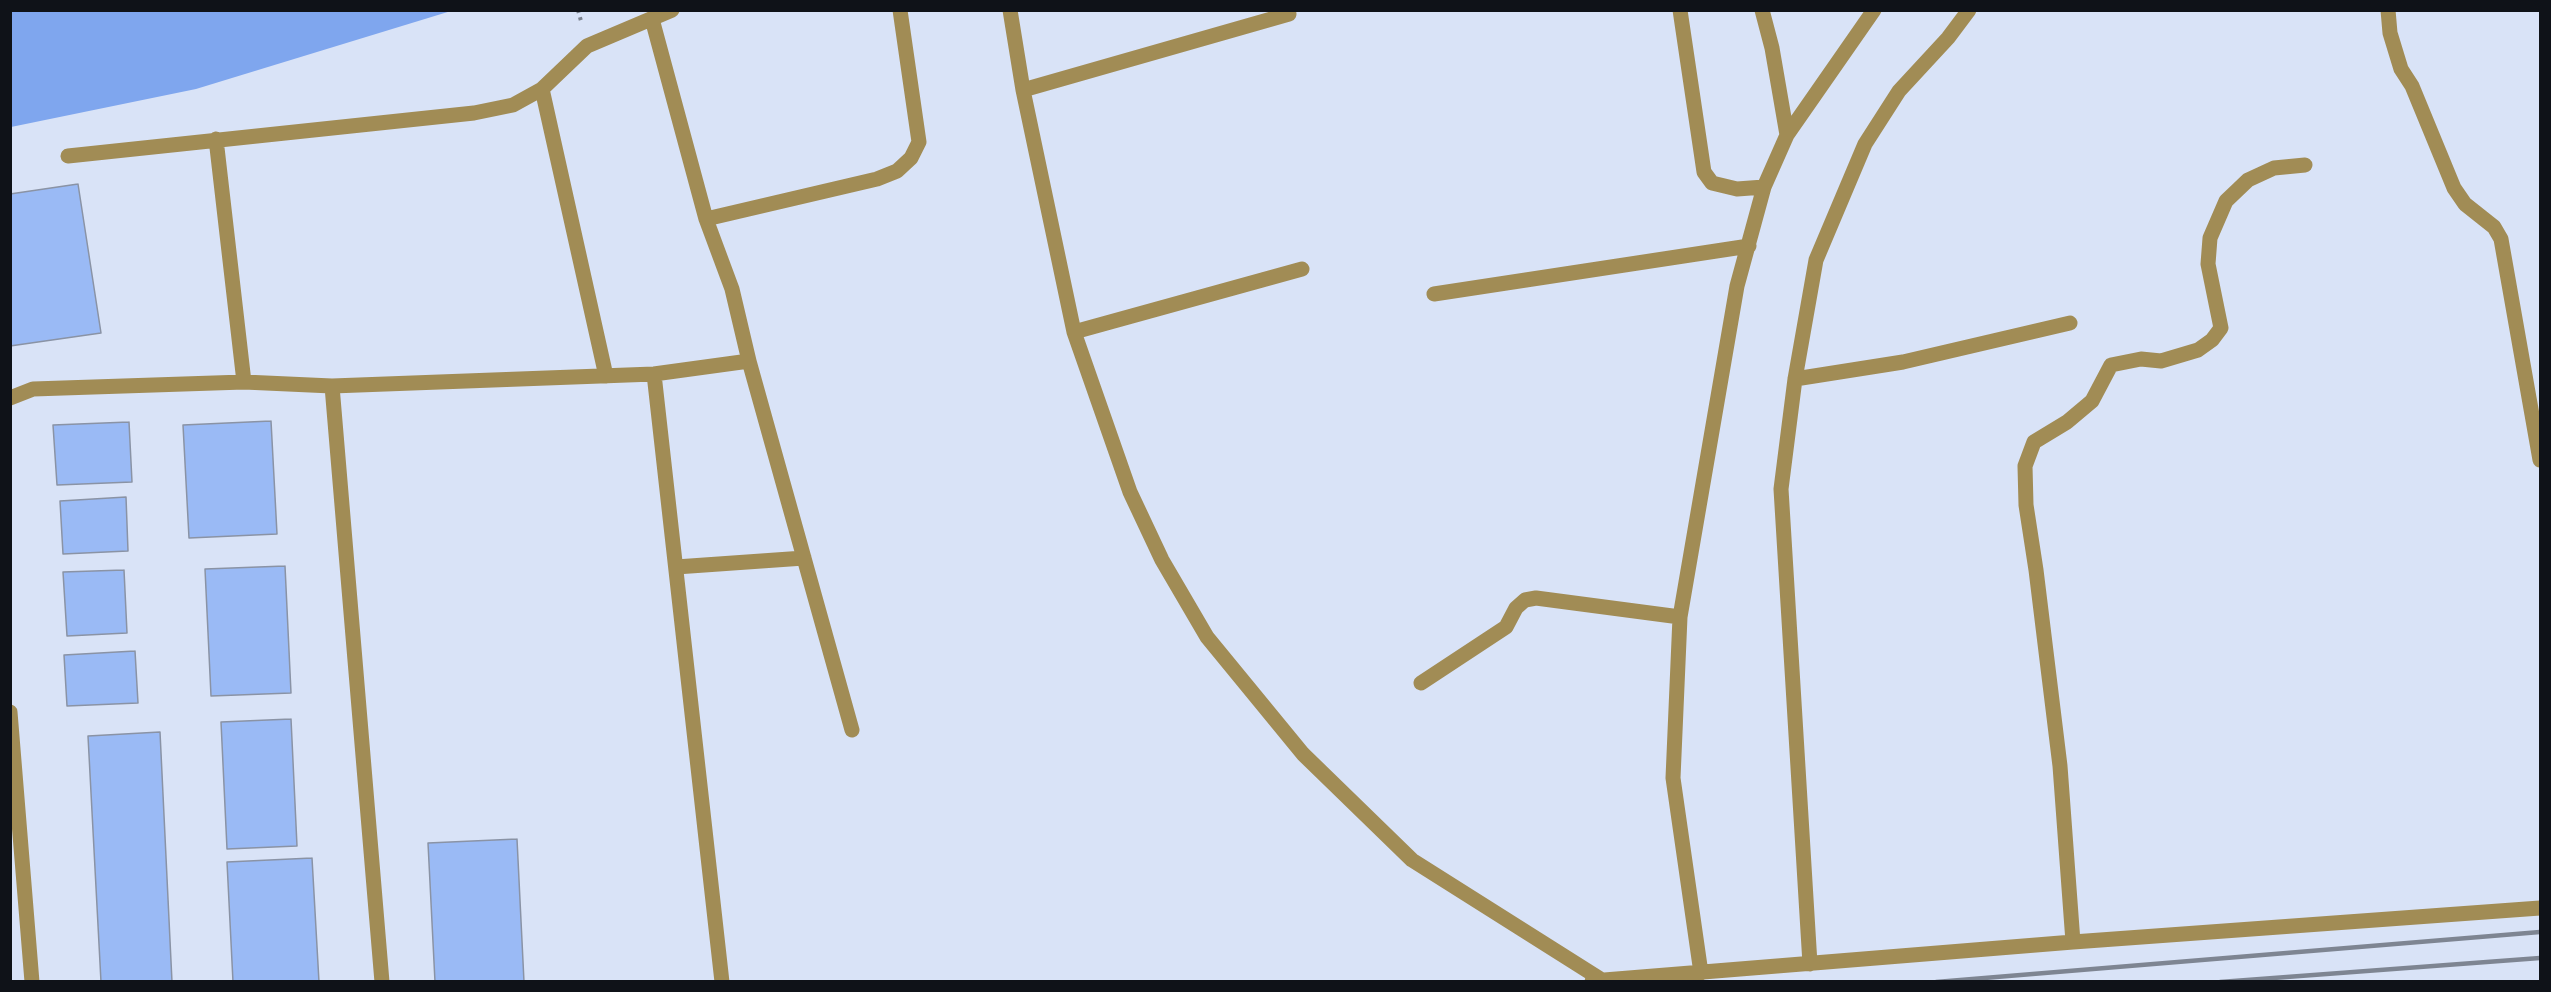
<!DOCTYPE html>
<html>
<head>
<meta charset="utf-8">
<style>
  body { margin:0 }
  #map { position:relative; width:2551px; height:992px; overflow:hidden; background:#d9e3f7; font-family:Commissioner,sans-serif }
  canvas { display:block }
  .frame { position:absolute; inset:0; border:12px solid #0f1218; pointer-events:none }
</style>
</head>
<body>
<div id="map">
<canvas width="2551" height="992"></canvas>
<div class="frame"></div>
</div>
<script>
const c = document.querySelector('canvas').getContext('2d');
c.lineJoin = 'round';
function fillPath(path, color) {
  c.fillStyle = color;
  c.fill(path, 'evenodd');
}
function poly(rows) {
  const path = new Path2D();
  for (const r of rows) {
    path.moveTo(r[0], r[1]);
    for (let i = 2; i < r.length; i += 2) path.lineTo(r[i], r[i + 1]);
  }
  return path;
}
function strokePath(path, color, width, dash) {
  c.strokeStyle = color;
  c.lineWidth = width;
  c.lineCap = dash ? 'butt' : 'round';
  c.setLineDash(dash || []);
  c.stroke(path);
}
fillPath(poly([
  [11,10,451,10,451,11,196,89,11,127]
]), '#7fa6ee');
const building = poly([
  [78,184,101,333,10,346,10,194,78,184],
  [271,421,277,534,189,538,183,425,271,421],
  [129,422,132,482,57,485,53,425,129,422],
  [126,497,128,551,63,554,60,501,126,497],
  [285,566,291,693,211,696,205,569,285,566],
  [124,570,127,633,67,636,63,572,124,570],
  [135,651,138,703,67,706,64,655,135,651],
  [291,719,297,846,227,849,221,722,291,719],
  [160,732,172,982,101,982,88,736,160,732],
  [517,839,524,982,435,982,428,843,517,839],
  [312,858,319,982,233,982,227,862,312,858]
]);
fillPath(building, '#9abaf5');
strokePath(building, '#8a93a5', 1.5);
strokePath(poly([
  [578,10,581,21]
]), '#7b828f', 4, [3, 4.5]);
strokePath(poly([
  [1010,10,1023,90,1074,332,1130,492,1162,560,1207,637,1303,754,1412,860,1602,980],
  [1680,10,1704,172,1712,183,1737,189,1764,187],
  [1762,10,1772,48,1787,135],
  [2388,10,2390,33,2401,69,2412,86,2454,188,2465,204,2494,227,2501,239,2540,460],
  [542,89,606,376],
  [1023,90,1289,14],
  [216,139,244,382],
  [68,156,474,113,513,105,542,89,587,46,672,10],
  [706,219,877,179,897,171,911,158,919,142,900,10],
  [1434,294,1749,246],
  [1074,332,1302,269],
  [749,361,852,730],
  [654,374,722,982],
  [1795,379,1903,362,2070,323],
  [332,386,382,982],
  [10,398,33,389,244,382,332,386,654,374,749,361,732,289,706,219,652,19],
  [676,567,804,558],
  [1421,683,1506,627,1516,608,1525,600,1536,598,1680,617],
  [10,712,32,982],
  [2073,942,2060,766,2036,570,2026,505,2025,466,2034,442,2067,422,2092,401,2111,365,2141,359,2161,361,2198,350,2212,340,2221,328,2208,264,2210,238,2226,201,2248,180,2274,168,2305,165],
  [1810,964,1781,489,1795,379,1816,260,1865,144,1899,91,1948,38,1969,10],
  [1701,973,1673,778,1680,617,1737,286,1764,187,1787,135,1874,10],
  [1592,981,2073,942,2540,908]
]), '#a18c55', 15);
strokePath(poly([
  [1936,982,2540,932],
  [2220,982,2540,958]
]), '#7e8592', 4.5);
</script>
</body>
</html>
